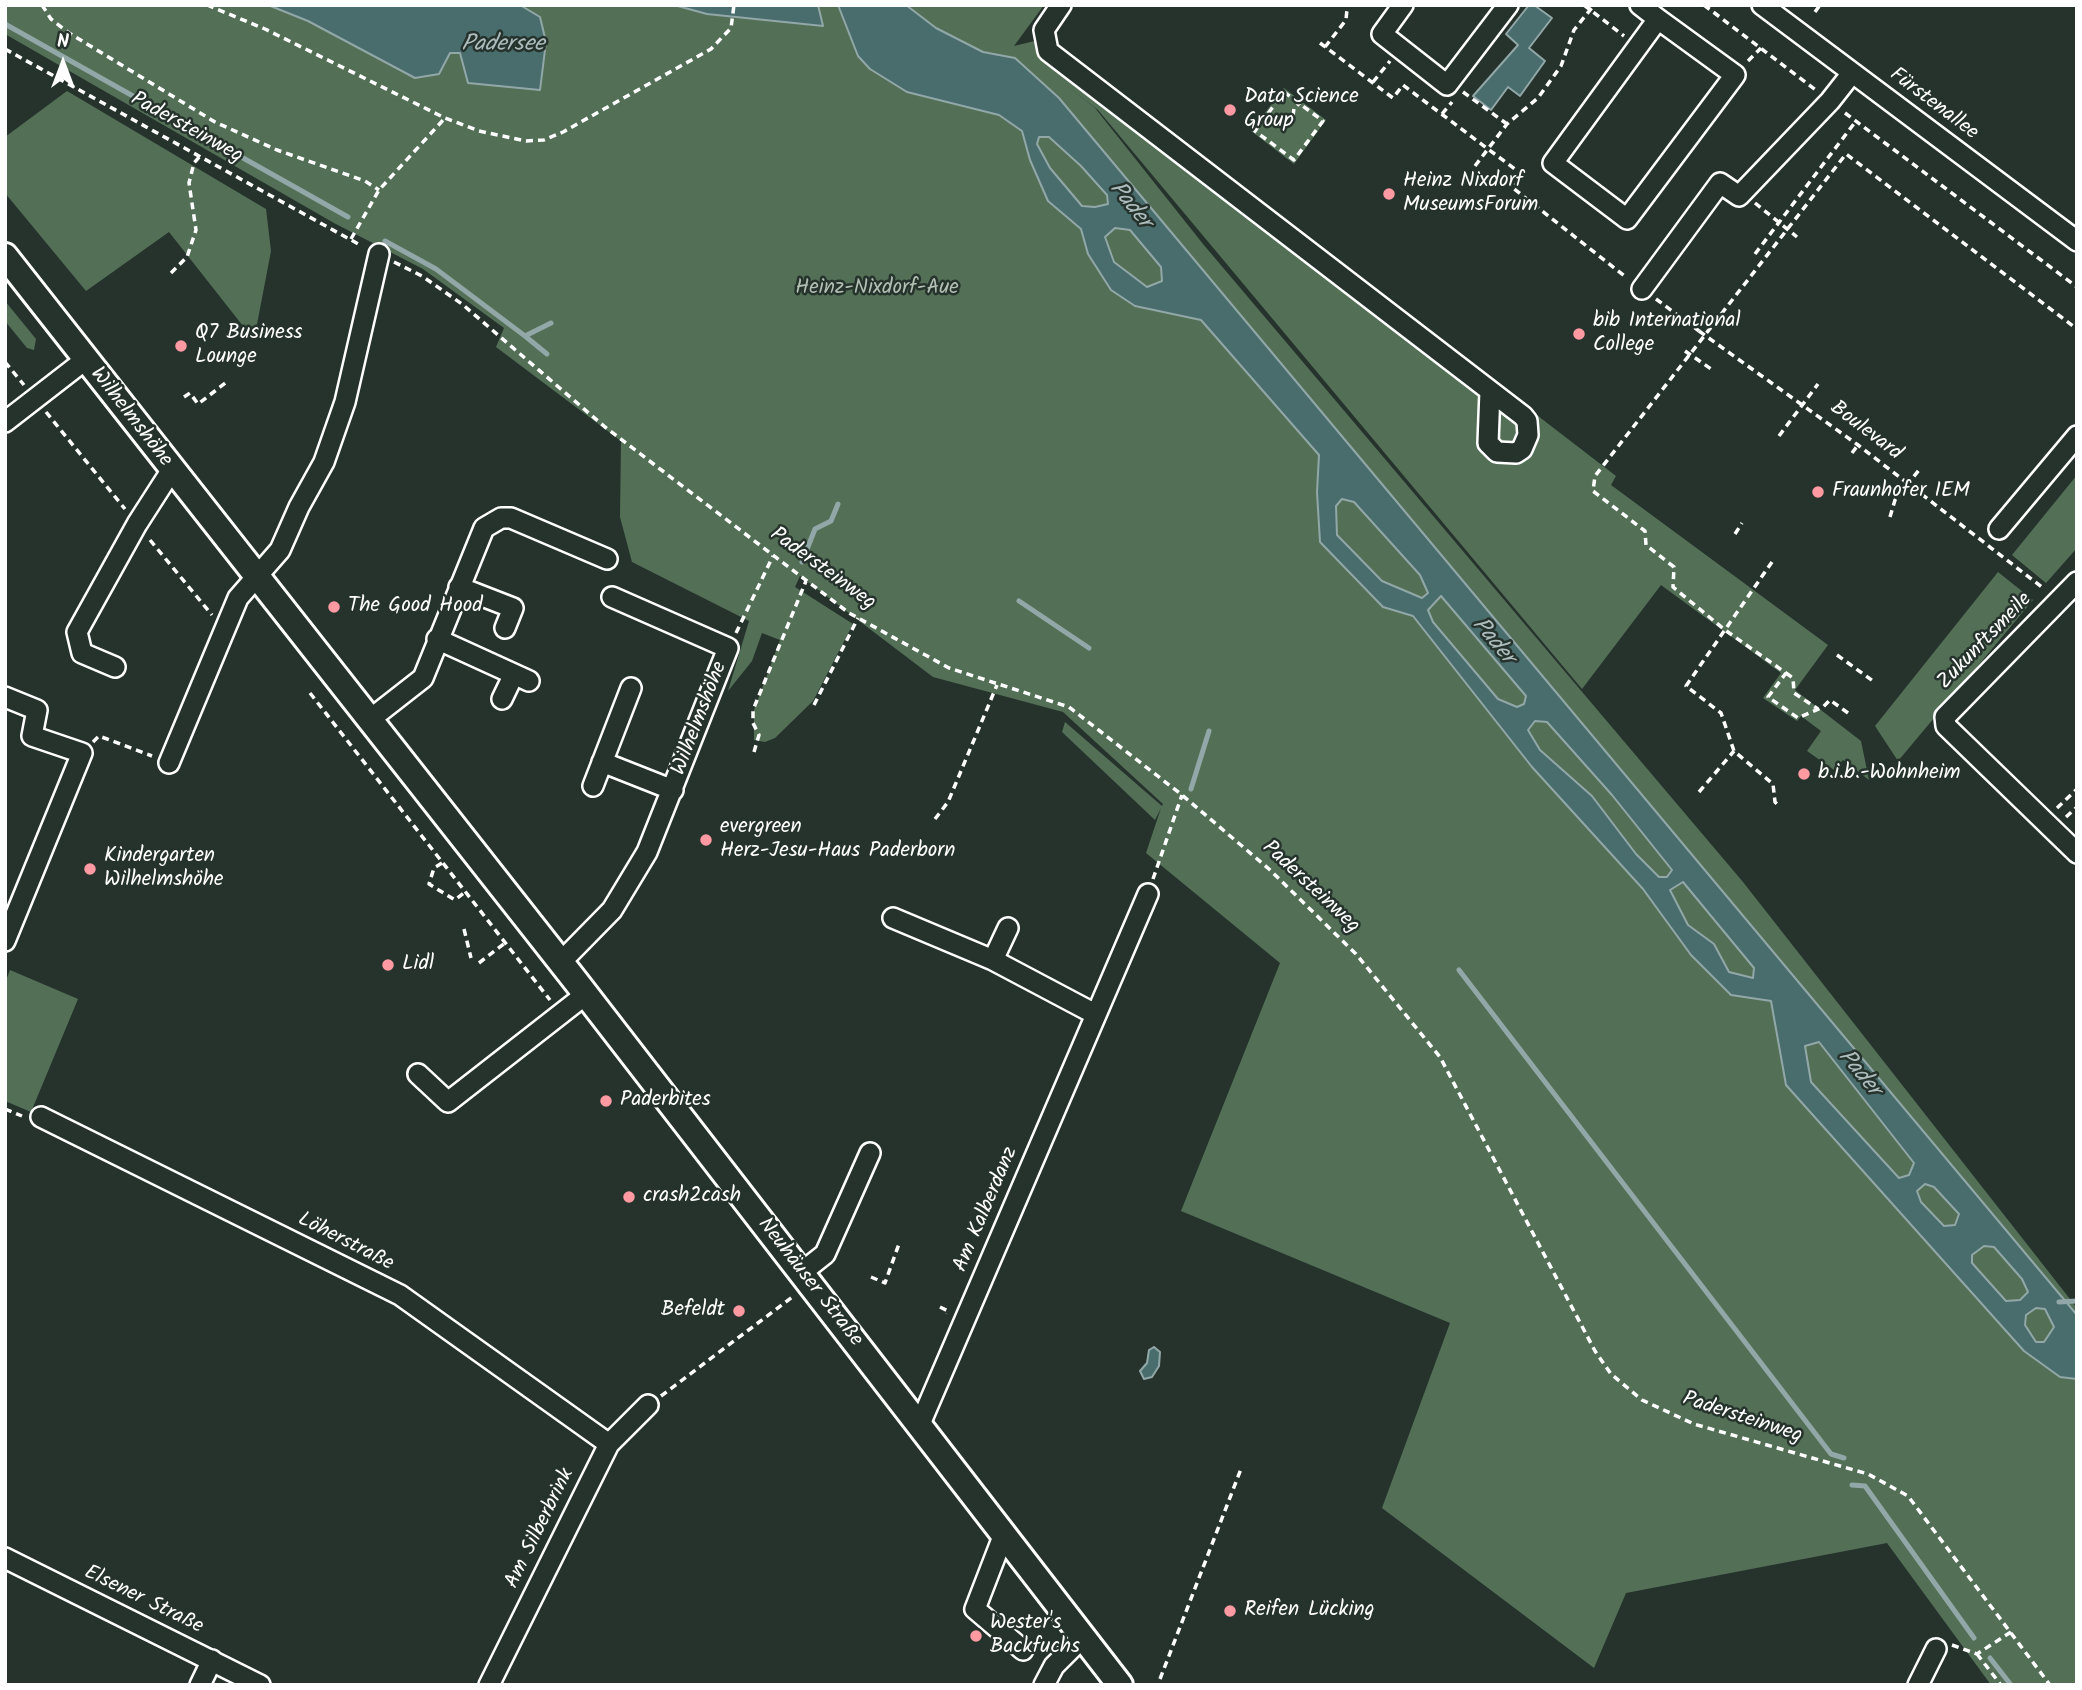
<!DOCTYPE html>
<html>
<head>
<meta charset="utf-8">
<style>
  body { margin:0 }
  #map { position:relative; width:2082px; height:1690px; overflow:hidden; background:#26332d; font-family:Kalam,sans-serif }
  canvas { display:block }
  .frame { position:absolute; inset:0; border:7px solid #fff; pointer-events:none }
  .north { position:absolute; left:28px; top:28px; width:70px; height:70px; -webkit-text-stroke:5px #26332d; paint-order:stroke; rotate:0deg; font-size:19px; font-weight:700; line-height:28px; text-align:center; color:#fff }
  .north::after { content:''; display:block; margin:auto; width:24px; height:32px; background:#fff; clip-path:polygon(50% 0,100% 100%,50% 72%,0 100%) }
</style>
</head>
<body>
<div id="map">
<canvas width="2082" height="1690"></canvas>
<div class="frame"></div>
<div class="north">N</div>
</div>
<script>
const c = document.querySelector('canvas').getContext('2d');
c.lineJoin = 'round';
function fillPath(path, color) {
  c.fillStyle = color;
  c.fill(path, 'evenodd');
}
function poly(rows) {
  const path = new Path2D();
  for (const r of rows) {
    path.moveTo(r[0], r[1]);
    for (let i = 2; i < r.length; i += 2) path.lineTo(r[i], r[i + 1]);
  }
  return path;
}
function strokePath(path, color, width, dash) {
  c.strokeStyle = color;
  c.lineWidth = width;
  c.lineCap = dash ? 'butt' : 'round';
  c.setLineDash(dash || []);
  c.stroke(path);
}
function label(font, color, halo, rows, align = 'center') {
  c.font = font + ' Kalam,sans-serif';
  c.lineWidth = 5;
  c.setLineDash([]);
  c.textBaseline = 'middle';
  c.strokeStyle = halo;
  c.fillStyle = color;
  for (const [text, x, y, turn = 0] of rows) {
    c.save();
    c.translate(x, y);
    c.rotate((+turn || 0) * Math.PI / 180);
    c.textAlign = isNaN(turn) ? turn : align;
    if (halo) c.strokeText(text, 0, 0);
    c.fillText(text, 0, 0);
    c.restore();
  }
}
fillPath(poly([
  [5,5,268,5,308,21,445,61,450,52,461,53,468,83,540,90,546,42,540,17,520,5,1044,5,1014,46,1047,38,1616,476,1611,485,1828,645,1795,690,1861,741,1869,780,1843,760,1834,770,1807,751,1821,731,1801,716,1797,721,1763,698,1781,673,1661,585,1582,689,1098,110,1062,82,1095,108,1203,244,1743,882,2077,1308,2077,1685,1991,1685,1887,1543,1626,1593,1594,1668,1382,1508,1450,1323,1181,1211,1280,963,1146,853,1161,808,1155,820,1062,732,1065,722,1162,806,1163,804,1063,712,933,677,800,576,795,587,853,624,813,701,775,738,765,742,754,740,754,710,780,640,762,633,752,661,728,691,749,621,632,562,620,517,621,441,496,347,504,328,423,269,334,223,5,34],
  [1284,88,1326,120,1294,164,1251,131],
  [67,91,266,209,271,251,254,340,169,232,86,291,5,193,5,137],
  [5,301,36,339,34,350,27,348,5,321],
  [2077,475,2077,548,2046,583,2012,555],
  [1998,572,2033,600,1898,761,1875,726],
  [10,970,78,999,31,1112,5,1101,5,983]
]), '#537057');
const water = poly([
  [268,5,520,5,540,17,546,42,540,90,468,83,460,53,450,53,439,74,415,78,308,21,268,5],
  [674,5,818,5,823,26,707,14,674,5],
  [838,5,906,5,936,28,983,52,1015,58,1059,98,2077,1315,2077,1379,2060,1377,2024,1351,1786,1085,1771,1001,1731,995,1691,955,1643,889,1532,767,1413,616,1383,607,1320,542,1317,492,1319,455,1201,320,1135,306,1111,290,1088,254,1081,229,1048,201,1030,160,1022,131,999,115,907,92,870,69,858,56,838,5],
  [1039,137,1049,137,1081,166,1107,195,1108,204,1095,207,1082,206,1050,168,1037,144,1039,137],
  [1115,228,1130,230,1161,267,1162,281,1147,287,1114,262,1105,237,1115,228],
  [1342,499,1354,502,1420,575,1428,593,1422,598,1382,581,1337,535,1336,506,1342,499],
  [1441,596,1526,696,1524,704,1517,707,1498,699,1433,622,1428,610,1441,596],
  [1535,721,1547,722,1612,795,1672,870,1667,877,1659,877,1636,854,1592,796,1540,750,1528,730,1535,721],
  [1683,882,1754,968,1753,978,1729,972,1714,944,1688,925,1670,890,1683,882],
  [1819,1042,1914,1163,1909,1175,1899,1178,1811,1082,1805,1046,1819,1042],
  [1925,1184,1934,1187,1959,1214,1955,1225,1944,1226,1921,1202,1917,1191,1925,1184],
  [1984,1246,1994,1247,2022,1279,2028,1292,2020,1300,2006,1301,1972,1263,1972,1255,1984,1246],
  [2036,1308,2045,1309,2054,1327,2044,1342,2036,1342,2025,1325,2026,1315,2036,1308],
  [1529,5,1534,5,1552,18,1529,48,1545,61,1520,96,1508,87,1491,110,1473,96,1518,45,1506,34,1529,5],
  [1154,1347,1160,1352,1159,1366,1152,1377,1144,1379,1140,1371,1147,1363,1149,1350,1154,1347]
]);
fillPath(water, '#496d6d');
strokePath(water, '#92a7a7', 2);
strokePath(poly([
  [5,24,348,217],
  [385,241,436,269,525,336,551,323],
  [525,336,547,354],
  [802,562,815,529,831,521,838,504],
  [1019,601,1089,648],
  [1191,789,1209,731],
  [1459,970,1831,1454,1844,1458],
  [2059,1302,2077,1301],
  [1852,1485,1865,1486,1974,1638],
  [1990,1658,2011,1685]
]), '#92a7a7', 5);
const minor = poly([
  [1061,5,1044,30,1048,51,1523,416,1527,421,1528,435,1522,449,1516,453,1497,452,1488,443,1490,391],
  [1403,5,1382,34,1447,85,1508,5],
  [1640,5,1658,19],
  [1762,5,2077,241],
  [1658,19,1735,75,1627,219,1553,163,1658,19],
  [1642,289,1720,183,1739,196,1830,101,1852,73],
  [5,422,85,360],
  [1999,529,2077,436],
  [2077,582,1945,717,1946,726,2077,853],
  [459,587,513,608,505,628],
  [437,639,529,681],
  [115,667,82,653,77,632,137,524,171,471],
  [5,697,37,710,32,736,82,753,5,941],
  [502,699,514,674],
  [368,721,423,678,484,528,501,518,511,518,607,559],
  [602,762,673,790],
  [169,763,238,598,280,550,299,507,324,462,345,402,379,254],
  [593,786,631,688],
  [893,918,993,960,1095,1014],
  [993,960,1008,928],
  [560,963,612,910,647,852,728,648,612,597],
  [418,1074,448,1102,585,995],
  [41,1117,400,1295,609,1444],
  [801,1273,825,1254,870,1153],
  [920,1424,1148,894],
  [1004,1534,975,1609,1023,1650],
  [5,1558,260,1685],
  [200,1685,212,1660],
  [489,1685,609,1444,648,1405],
  [1044,1685,1054,1666,1083,1637],
  [1918,1685,1936,1649]
]);
const major = poly([
  [5,256,574,979,1120,1685]
]);
strokePath(minor, '#fff', 24);
strokePath(major, '#fff', 30);
strokePath(poly([
  [42,5,51,19,69,33,215,122,277,150,365,181,379,190],
  [207,5,265,29,445,118,479,131,526,141,544,140,563,132,711,49,731,28,734,5],
  [1584,5,1624,36],
  [1704,5,1817,91],
  [1815,12,1820,5],
  [1320,43,1393,98,1403,85,1488,149,1523,175,1513,188,1627,278],
  [1325,47,1346,20,1347,9],
  [5,49,362,246],
  [1748,61,1761,48],
  [1373,82,1390,61],
  [1284,92,1323,121,1294,160,1255,131,1284,92],
  [1463,92,1507,124],
  [1845,113,2077,287],
  [1442,114,1452,102],
  [1293,116,1294,108,1300,103],
  [1475,166,1507,124,1538,98,1561,66,1574,30,1594,5],
  [1755,203,1797,237],
  [351,239,379,190,445,118],
  [1755,254,1856,121],
  [394,262,422,276,462,304,605,427,849,613,949,668,1069,707,1182,795,1269,869,1356,954,1440,1057,1595,1351,1611,1374,1642,1400,1694,1424,1868,1474,1908,1496,2050,1685],
  [171,273,187,257,196,230,189,183,194,163,201,155],
  [1656,299,1699,331],
  [1685,351,1714,371],
  [5,362,24,385],
  [184,397,190,393,198,404,228,381],
  [46,412,125,509],
  [1779,436,1818,384],
  [1852,453,1858,445],
  [1890,517,1895,500,1919,470],
  [1735,534,1742,523],
  [150,540,212,615],
  [1772,562,1686,686,1721,713,1734,751,1773,784,1775,802,1779,806],
  [736,633,773,556],
  [1837,655,1873,681],
  [1786,673,1793,678,1794,693,1818,709],
  [310,693,550,1000],
  [814,705,858,618],
  [1848,713,1830,700,1823,707,1798,718,1768,697,1786,673,1725,630,1673,587,1674,567,1646,545,1645,531,1593,491,1595,476,1846,154,2077,329],
  [93,742,99,736,152,756],
  [754,752,759,735,753,723,753,710,806,581],
  [1699,792,1734,751],
  [2057,808,2077,789],
  [2066,817,2077,807],
  [935,819,948,802,997,685],
  [442,863,434,868,429,884,455,900,465,892],
  [1153,879,1182,795],
  [464,929,471,958],
  [479,963,505,943],
  [5,1109,22,1116],
  [871,1277,885,1283,900,1241],
  [940,1307,948,1311,947,1314],
  [661,1396,795,1295],
  [1952,1645,1977,1654,2011,1632],
  [1977,1654,2001,1685],
  [1160,1679,1241,1469]
]), '#fff', 3.5, [7, 5]);
strokePath(minor, '#26332d', 19);
strokePath(major, '#26332d', 24);
strokePath(poly([
  [1699,331,1858,445,2043,588]
]), '#fff', 3.5, [7, 5]);
for (const [x, y, r, color] of [
  [1230,110,7,"#ff9aa2"],
  [1389,194,7,"#ff9aa2"],
  [1579,334,7,"#ff9aa2"],
  [181,346,7,"#ff9aa2"],
  [1818,492,7,"#ff9aa2"],
  [334,607,7,"#ff9aa2"],
  [1804,774,7,"#ff9aa2"],
  [706,840,7,"#ff9aa2"],
  [90,869,7,"#ff9aa2"],
  [388,965,7,"#ff9aa2"],
  [606,1101,7,"#ff9aa2"],
  [629,1197,7,"#ff9aa2"],
  [739,1311,7,"#ff9aa2"],
  [1230,1611,7,"#ff9aa2"],
  [976,1636,7,"#ff9aa2"]
]) {
  const dot = new Path2D();
  dot.arc(x, y, r, 0, 2 * Math.PI);
  c.fillStyle = color;
  c.fill(dot);
  strokePath(dot, '#26332d', 2.5);
}
label('21px', '#fff', '#26332d', [
  ["Data Science",1244,98],
  ["Group",1244,122],
  ["Heinz Nixdorf",1403,182],
  ["MuseumsForum",1403,206],
  ["bib International",1593,322],
  ["College",1593,346],
  ["Q7 Business",195,334],
  ["Lounge",195,358],
  ["Fraunhofer IEM",1832,492],
  ["The Good Hood",348,607],
  ["b.i.b.-Wohnheim",1818,774],
  ["evergreen",720,828],
  ["Herz-Jesu-Haus Paderborn",720,852],
  ["Kindergarten",104,857],
  ["Wilhelmshöhe",104,881],
  ["Lidl",402,965],
  ["Paderbites",620,1101],
  ["crash2cash",643,1197],
  ["Befeldt",725,1311,"right"],
  ["Reifen Lücking",1244,1611],
  ["Wester's",990,1624],
  ["Backfuchs",990,1648]
], 'left');
label('21px', '#fff', '#26332d', [
  ["Fürstenallee",1933,105,37],
  ["Padersteinweg",186,129,29],
  ["Wilhelmshöhe",130,418,52],
  ["Boulevard",1865,432,37],
  ["Padersteinweg",822,570,36],
  ["Zukunftsmeile",1986,642,-46],
  ["Wilhelmshöhe",701,719,-69],
  ["Padersteinweg",1310,888,43],
  ["Am Kalberdanz",987,1210,-67],
  ["Löherstraße",345,1243,27],
  ["Neuhäuser Straße",809,1283,52],
  ["Padersteinweg",1742,1419,18],
  ["Am Silberbrink",541,1529,-64],
  ["Elsener Straße",143,1601,26]
]);
label('21px', '#b2bfb3', '#26332d', [
  ["Heinz-Nixdorf-Aue",877,289]
]);
label('italic 23px', '#adbdbd', '#26332d', [
  ["Padersee",503,46],
  ["Pader",1129,206,51],
  ["Pader",1492,642,50],
  ["Pader",1858,1074,50]
]);
</script>
</body>
</html>
